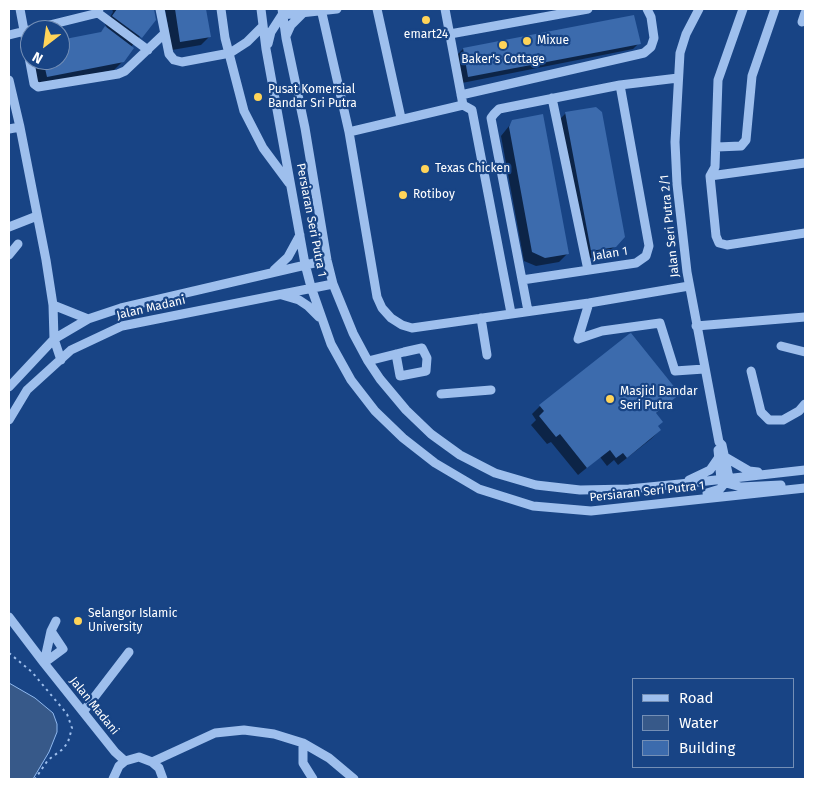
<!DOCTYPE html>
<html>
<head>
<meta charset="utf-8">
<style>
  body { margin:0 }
  #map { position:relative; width:814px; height:788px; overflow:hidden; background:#184485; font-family:"Fira Sans",sans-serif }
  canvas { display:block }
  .frame { position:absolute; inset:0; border:10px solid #fff; pointer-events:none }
  .legend { position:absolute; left:632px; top:678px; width:162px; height:90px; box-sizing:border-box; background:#184485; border:1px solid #748fb6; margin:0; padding:6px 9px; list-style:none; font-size:15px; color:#fff }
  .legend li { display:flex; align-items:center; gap:10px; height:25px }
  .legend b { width:25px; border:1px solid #748fb6 }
  .north { position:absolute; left:20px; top:20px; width:50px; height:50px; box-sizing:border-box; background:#184485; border:1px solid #748fb6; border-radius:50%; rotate:210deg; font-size:14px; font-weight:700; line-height:20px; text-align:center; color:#fff }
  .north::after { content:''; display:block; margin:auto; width:18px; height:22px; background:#ffd459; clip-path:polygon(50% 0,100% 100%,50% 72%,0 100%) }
</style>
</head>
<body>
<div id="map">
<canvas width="814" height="788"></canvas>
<div class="frame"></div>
<ul class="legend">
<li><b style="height:6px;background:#9ebfed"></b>Road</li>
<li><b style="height:14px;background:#375989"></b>Water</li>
<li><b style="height:14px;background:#3c6bad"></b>Building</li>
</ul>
<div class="north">N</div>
</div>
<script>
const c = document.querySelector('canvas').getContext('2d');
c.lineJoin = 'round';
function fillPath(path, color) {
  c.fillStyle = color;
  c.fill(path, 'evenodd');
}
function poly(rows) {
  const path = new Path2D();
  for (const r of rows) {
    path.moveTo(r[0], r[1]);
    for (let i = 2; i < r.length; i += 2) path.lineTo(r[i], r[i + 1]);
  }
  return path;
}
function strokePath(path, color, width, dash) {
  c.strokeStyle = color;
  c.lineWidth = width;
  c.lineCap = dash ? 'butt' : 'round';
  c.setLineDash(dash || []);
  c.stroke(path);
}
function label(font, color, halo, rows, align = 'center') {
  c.font = font + ' "Fira Sans",sans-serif';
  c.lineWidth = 4.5;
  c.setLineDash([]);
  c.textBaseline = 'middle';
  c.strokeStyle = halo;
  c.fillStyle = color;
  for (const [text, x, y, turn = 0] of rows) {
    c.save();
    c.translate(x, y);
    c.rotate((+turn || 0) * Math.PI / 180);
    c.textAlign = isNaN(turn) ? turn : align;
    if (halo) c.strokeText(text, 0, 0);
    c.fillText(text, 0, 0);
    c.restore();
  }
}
const water = poly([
  [9,683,35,698,53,713,57,724,57,732,49,752,33,779,9,779,9,683]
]);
fillPath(water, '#375989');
strokePath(water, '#90b9ef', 1);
fillPath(poly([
  [112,9,153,9,154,19,131,47,123,61,114,70,38,85,34,60,60,60,60,41,99,34,107,26,105,25,113,12],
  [165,9,205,9,209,37,201,45,172,50],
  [639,43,633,49,462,83,457,55,463,49],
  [566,113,624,237,606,255,583,259,557,122],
  [513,121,568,253,559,262,536,266,524,261,501,136],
  [679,394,655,414,657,427,660,430,651,439,618,465,614,460,607,466,600,457,578,475,551,442,547,444,531,425,536,420,532,414,540,406]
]), '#0007');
fillPath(poly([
  [117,9,154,9,156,20,142,38,112,16],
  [175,9,206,9,211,37,180,42],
  [634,15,641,44,468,77,463,48],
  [105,26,134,48,124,62,47,77,43,60,60,60,60,40,101,32],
  [596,107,602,112,625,237,616,247,591,251,565,112],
  [543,114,569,254,545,258,532,252,509,127,512,120],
  [631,333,680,394,656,413,663,422,658,426,661,430,627,458,623,453,616,458,610,450,587,468,560,434,556,437,539,416,544,411,539,405,629,334]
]), '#3c6bad');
strokePath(poly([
  [9,653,32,672,67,714,72,728,68,742,63,749,48,760,35,779]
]), '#9ebfed', 2, [2.5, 4]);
strokePath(poly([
  [20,9,34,84,38,87,118,74,125,71,164,34],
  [160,9,169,54,174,60,182,62,230,53,247,42,263,26],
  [221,9,225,38,244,111,263,148,289,183],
  [261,9,266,49,305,264,311,287,331,344,351,380,375,411,403,438,435,463,479,489,533,506,591,511,805,488],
  [282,9,286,38,305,128,327,260,333,284,353,333,368,361,380,379,406,410,431,434,460,455,495,473,536,485,580,490,629,489,680,484,805,470],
  [321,9,349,132,377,297,382,308,391,318,402,325,412,328,589,303,689,286],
  [377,9,401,118],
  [699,9,686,34,680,53,675,142,677,184,687,272,719,442,722,445,729,478,720,489,707,493],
  [743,9,718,80,715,167,710,176,716,236,719,243,727,245,805,233],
  [98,13,148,50],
  [282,15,337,9],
  [802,22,805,13],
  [450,34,588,9],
  [9,35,98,13,99,9],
  [286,36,291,25,303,13],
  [268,44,271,32,282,15],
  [9,80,20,127,46,260,53,305,54,339,61,360],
  [461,95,644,53,651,47,654,38,651,17,647,9],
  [552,98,588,270],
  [463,105,472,110,511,313],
  [9,129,20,127],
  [349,132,463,105,445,9],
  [717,147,741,146,746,140,752,76,775,9],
  [710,176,805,163],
  [9,227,37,216],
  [9,255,18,244],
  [274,270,288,257,300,235],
  [522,280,636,263,646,256,649,246,620,85],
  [282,295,299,300,308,306,319,317],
  [53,305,88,319],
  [528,311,491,118,494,114,499,109,620,85,678,78],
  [481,318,487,355],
  [696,326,805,317],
  [578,339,602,331,660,323,675,371,704,369],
  [578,339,589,303],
  [781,346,805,352],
  [368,361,404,352,422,348,427,358,426,371,400,376,396,354],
  [751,371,761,412,769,420,783,420,799,411,805,404],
  [9,387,54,339,88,319,121,308,327,260],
  [441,394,491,390],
  [9,420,27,390,71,350,122,326,333,284],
  [718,450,721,479,726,483,741,487,781,485],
  [725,457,749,471,758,472],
  [689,480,710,470,719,457],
  [9,617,44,663,115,752,125,761],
  [44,663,63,649,51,631],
  [44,663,51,631,56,621],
  [83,712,129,652],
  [303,743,303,763,313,779],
  [152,762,215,733,244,730,274,734,303,743,329,758,354,779],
  [113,779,119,766,125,761,139,757,152,762,159,768,163,779]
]), '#9ebfed', 9);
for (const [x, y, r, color] of [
  [426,20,5,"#ffd459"],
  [527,41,5,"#ffd459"],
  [503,45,5,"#ffd459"],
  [258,97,5,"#ffd459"],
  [425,169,5,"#ffd459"],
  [403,195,5,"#ffd459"],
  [610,399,5,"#ffd459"],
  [78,621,5,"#ffd459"]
]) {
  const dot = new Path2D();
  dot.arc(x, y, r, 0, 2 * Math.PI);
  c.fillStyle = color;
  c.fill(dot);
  strokePath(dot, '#184485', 2);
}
label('12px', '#fff', '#184485', [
  ["emart24",426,35,"center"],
  ["Mixue",537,41],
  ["Baker's Cottage",503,60,"center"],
  ["Pusat Komersial",268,90],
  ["Bandar Sri Putra",268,104],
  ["Texas Chicken",435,169],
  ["Rotiboy",413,195],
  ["Masjid Bandar",620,392],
  ["Seri Putra",620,406],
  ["Selangor Islamic",88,614],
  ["University",88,628]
], 'left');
label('12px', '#fff', '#184485', [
  ["Persiaran Seri Putra 1",311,220,79],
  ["Jalan Seri Putra 2/1",670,226,-96],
  ["Jalan 1",610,254,-9],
  ["Jalan Madani",151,308,-13],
  ["Persiaran Seri Putra 1",647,492,-6],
  ["Jalan Madani",94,706,51]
]);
</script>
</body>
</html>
